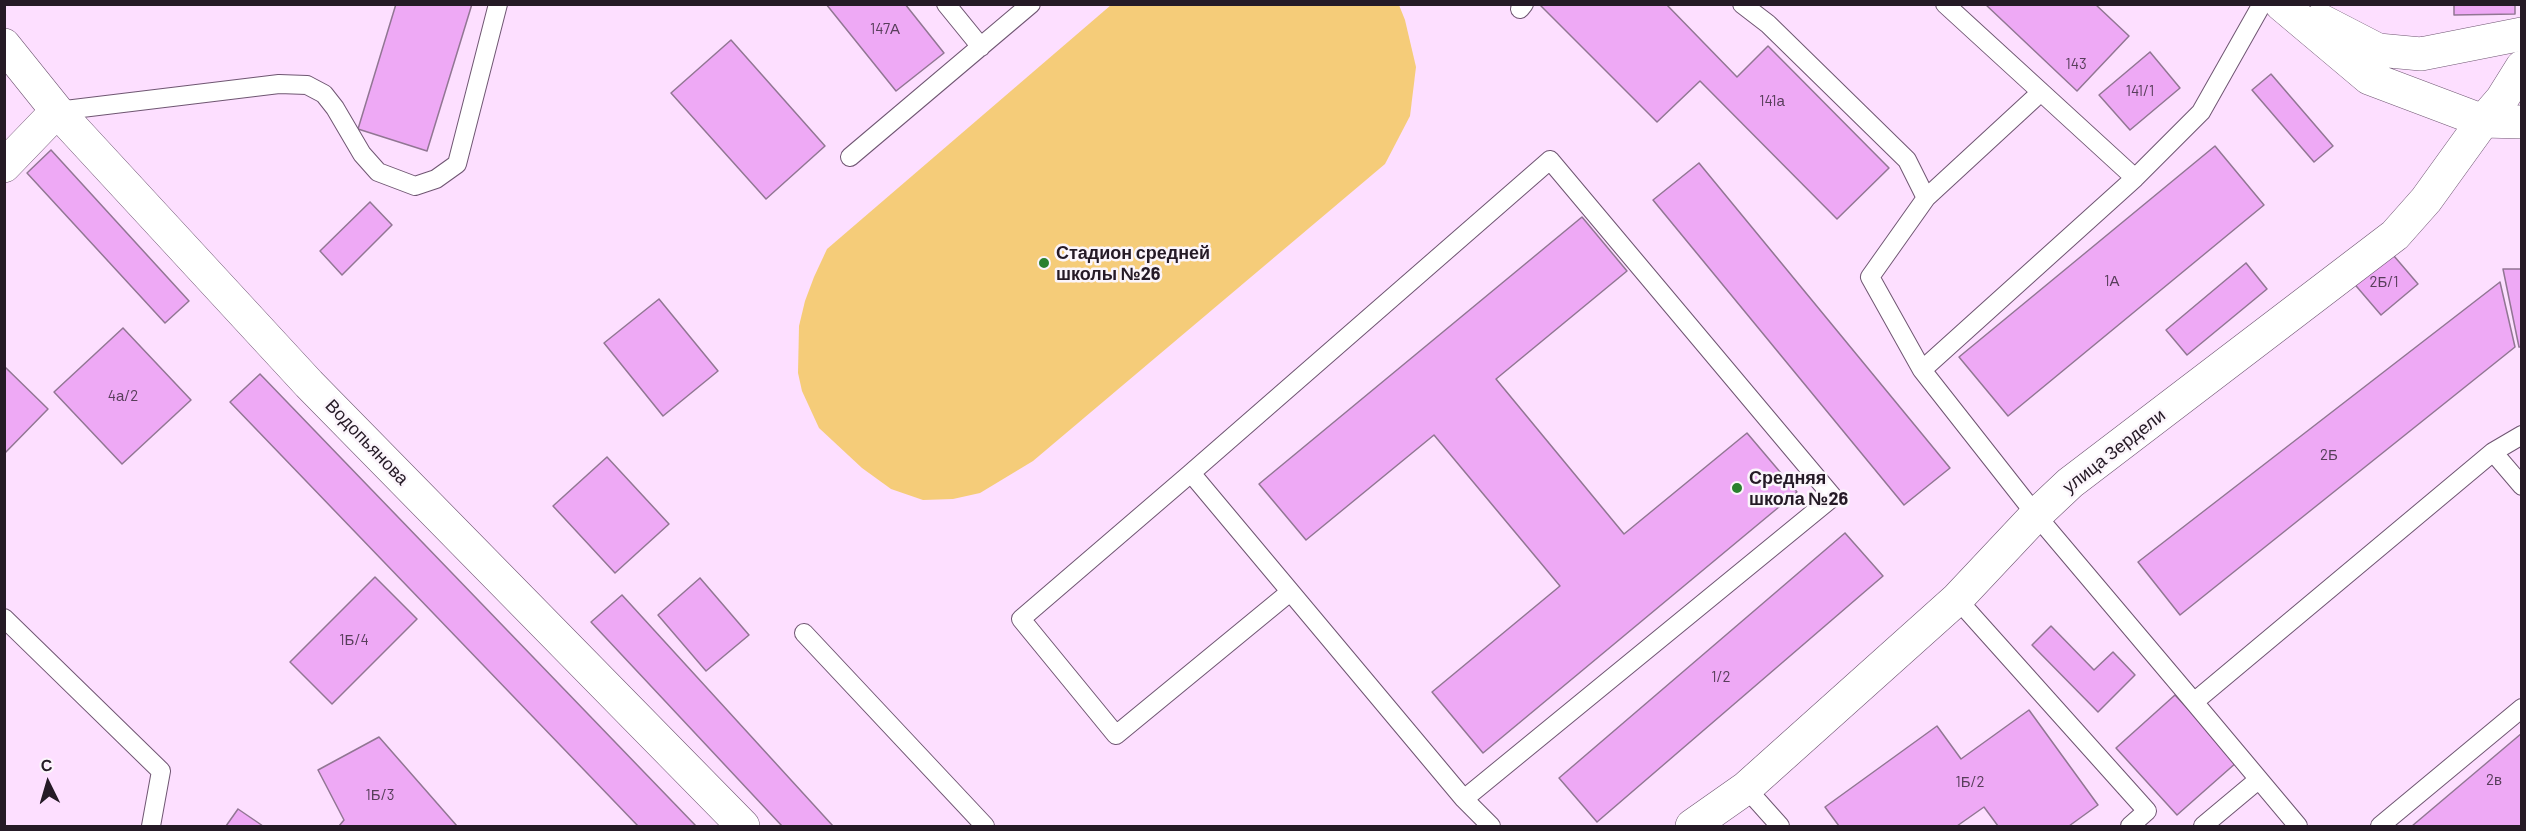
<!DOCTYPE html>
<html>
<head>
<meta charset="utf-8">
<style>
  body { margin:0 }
  #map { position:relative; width:2526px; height:831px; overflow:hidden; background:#fddfff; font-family:Barlow,sans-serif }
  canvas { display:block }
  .frame { position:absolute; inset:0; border:6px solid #251a26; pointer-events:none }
  .north { position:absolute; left:18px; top:753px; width:60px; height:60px; -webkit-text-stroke:4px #fbf5fb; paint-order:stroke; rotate:355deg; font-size:16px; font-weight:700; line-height:24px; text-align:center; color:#251a26 }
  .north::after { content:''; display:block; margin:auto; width:21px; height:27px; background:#251a26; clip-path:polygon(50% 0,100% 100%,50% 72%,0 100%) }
</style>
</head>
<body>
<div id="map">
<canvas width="2526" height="831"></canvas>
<div class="frame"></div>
<div class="north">С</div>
</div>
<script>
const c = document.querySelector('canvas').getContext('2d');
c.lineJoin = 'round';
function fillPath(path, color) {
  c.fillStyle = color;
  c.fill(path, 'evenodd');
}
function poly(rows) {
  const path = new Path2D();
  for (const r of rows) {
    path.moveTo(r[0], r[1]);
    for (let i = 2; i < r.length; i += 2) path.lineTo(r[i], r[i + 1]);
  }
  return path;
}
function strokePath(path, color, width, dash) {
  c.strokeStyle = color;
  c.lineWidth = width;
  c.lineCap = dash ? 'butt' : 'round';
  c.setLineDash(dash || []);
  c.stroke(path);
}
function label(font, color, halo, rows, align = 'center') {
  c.font = font + ' Barlow,sans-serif';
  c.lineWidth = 5;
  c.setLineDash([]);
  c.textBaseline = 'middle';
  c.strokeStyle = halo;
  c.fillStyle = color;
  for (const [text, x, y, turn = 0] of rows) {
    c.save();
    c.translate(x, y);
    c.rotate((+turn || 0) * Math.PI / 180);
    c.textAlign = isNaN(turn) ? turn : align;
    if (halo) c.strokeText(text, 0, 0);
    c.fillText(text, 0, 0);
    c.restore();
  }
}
fillPath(poly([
  [1111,5,1399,5,1405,20,1416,67,1410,116,1385,164,1033,461,980,493,953,499,923,500,891,489,862,468,819,428,802,391,798,373,799,326,805,301,814,277,827,249]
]), '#f5cc79');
const building = poly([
  [396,4,472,4,427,151,358,129,396,4],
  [826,4,905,4,944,53,896,91,826,4],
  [1666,4,1737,77,1768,46,1889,168,1837,219,1700,81,1657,122,1540,5,1666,4],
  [1985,4,2095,4,2129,36,2077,91,1985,4],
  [2454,4,2515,4,2515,14,2454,15,2454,4],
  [731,40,825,146,766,199,671,93,731,40],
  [2150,52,2180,88,2130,130,2099,95,2150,52],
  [2271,74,2333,146,2314,162,2252,90,2271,74],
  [2215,146,2264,205,2008,416,1959,357,2215,146],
  [51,150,189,301,165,323,27,173,51,150],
  [1699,163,1950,468,1904,505,1653,200,1699,163],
  [370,202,392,225,342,275,320,251,370,202],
  [1582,217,1627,271,1496,379,1624,534,1747,433,1797,492,1483,753,1432,692,1560,586,1434,435,1306,540,1259,484,1582,217],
  [2388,249,2418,284,2381,315,2351,280,2388,249],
  [2246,263,2267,289,2187,355,2166,330,2246,263],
  [2503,269,2522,269,2522,347,2519,347,2503,269],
  [2500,282,2515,347,2180,615,2138,562,2500,282],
  [659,299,718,371,663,416,604,343,659,299],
  [123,328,191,400,122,464,54,392,123,328],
  [4,366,48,409,4,454,4,366],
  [260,374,696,826,638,826,230,402,260,374],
  [607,457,669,524,615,573,553,506,607,457],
  [1845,533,1883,576,1597,822,1559,778,1845,533],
  [375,577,417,619,332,704,290,662,375,577],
  [700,578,749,635,706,671,658,615,700,578],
  [622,595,833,826,782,826,591,622,622,595],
  [2051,626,2094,670,2113,652,2135,675,2098,712,2032,645,2051,626],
  [2175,695,2237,762,2177,815,2116,748,2175,695],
  [2029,710,2098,805,2069,826,1998,826,1984,807,1957,826,1839,826,1825,807,1937,726,1961,759,2029,710],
  [2522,733,2522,826,2412,826,2522,733],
  [379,737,457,826,339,826,344,820,318,770,379,737],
  [238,809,263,826,226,826,238,809]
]);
fillPath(building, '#eea9f5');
strokePath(building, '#917693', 1.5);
const lane = poly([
  [946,4,981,47],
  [1742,4,1768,24,1907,160,1926,198,1870,277,1922,370],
  [1945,4,2135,178],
  [2262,4,2201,112,2135,178,1922,370,2036,515,2194,702,2493,452,2522,435],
  [1520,9,1524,4],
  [57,111,279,84,307,85,324,94,335,108,362,154,378,172,415,186,436,179,457,164,498,4],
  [850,157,1031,4],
  [1926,198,2041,92],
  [2493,452,2522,486],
  [1191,473,1021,619,1116,735,1290,592],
  [1957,599,2147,811,2130,826],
  [4,618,161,771,151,826],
  [804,633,985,826],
  [2194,702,2298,826],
  [1746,788,1780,826],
  [1464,799,1833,497,1550,160,1191,473,1464,799,1491,826],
  [2203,826,2258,780],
  [2380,826,2522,708]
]);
const street = poly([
  [4,45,57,111,309,384,743,826],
  [4,166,57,111],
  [1692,826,1746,788,1957,599,2036,515,2070,483,2395,235,2426,200,2483,121,2502,99,2522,67]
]);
const secondary = poly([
  [2281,4,2369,78,2483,121,2522,122],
  [2320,20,2378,50,2421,54,2522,34]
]);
strokePath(lane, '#6f5672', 20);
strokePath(street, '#6f5672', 34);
strokePath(secondary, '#6f5672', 34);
strokePath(lane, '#fff', 18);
strokePath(street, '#fff', 33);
strokePath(secondary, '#fff', 33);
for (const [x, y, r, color] of [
  [1044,263,6,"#2a802e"],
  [1737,488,6,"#2a802e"]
]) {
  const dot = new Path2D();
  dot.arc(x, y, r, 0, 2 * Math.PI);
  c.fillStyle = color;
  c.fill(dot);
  strokePath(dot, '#fbf5fb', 2);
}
label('15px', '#573e5a', null, [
  ["147А",885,29],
  ["143",2076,64],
  ["141/1",2140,91],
  ["141а",1772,101],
  ["1А",2112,281],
  ["2Б/1",2384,282],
  ["4а/2",123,396],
  ["2Б",2329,455],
  ["1Б/4",354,640],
  ["1/2",1721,677],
  ["2в",2494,780],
  ["1Б/2",1970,782],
  ["1Б/3",380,795]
]);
label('bold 18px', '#251a26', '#fbf5fb', [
  ["Стадион средней",1056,253],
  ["школы №26",1056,274],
  ["Средняя",1749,478],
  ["школа №26",1749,499]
], 'left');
label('18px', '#251a26', '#fbf5fb', [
  ["Водопьянова",367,442,46],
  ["улица Зердели",2114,451,-38]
]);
</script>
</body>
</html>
